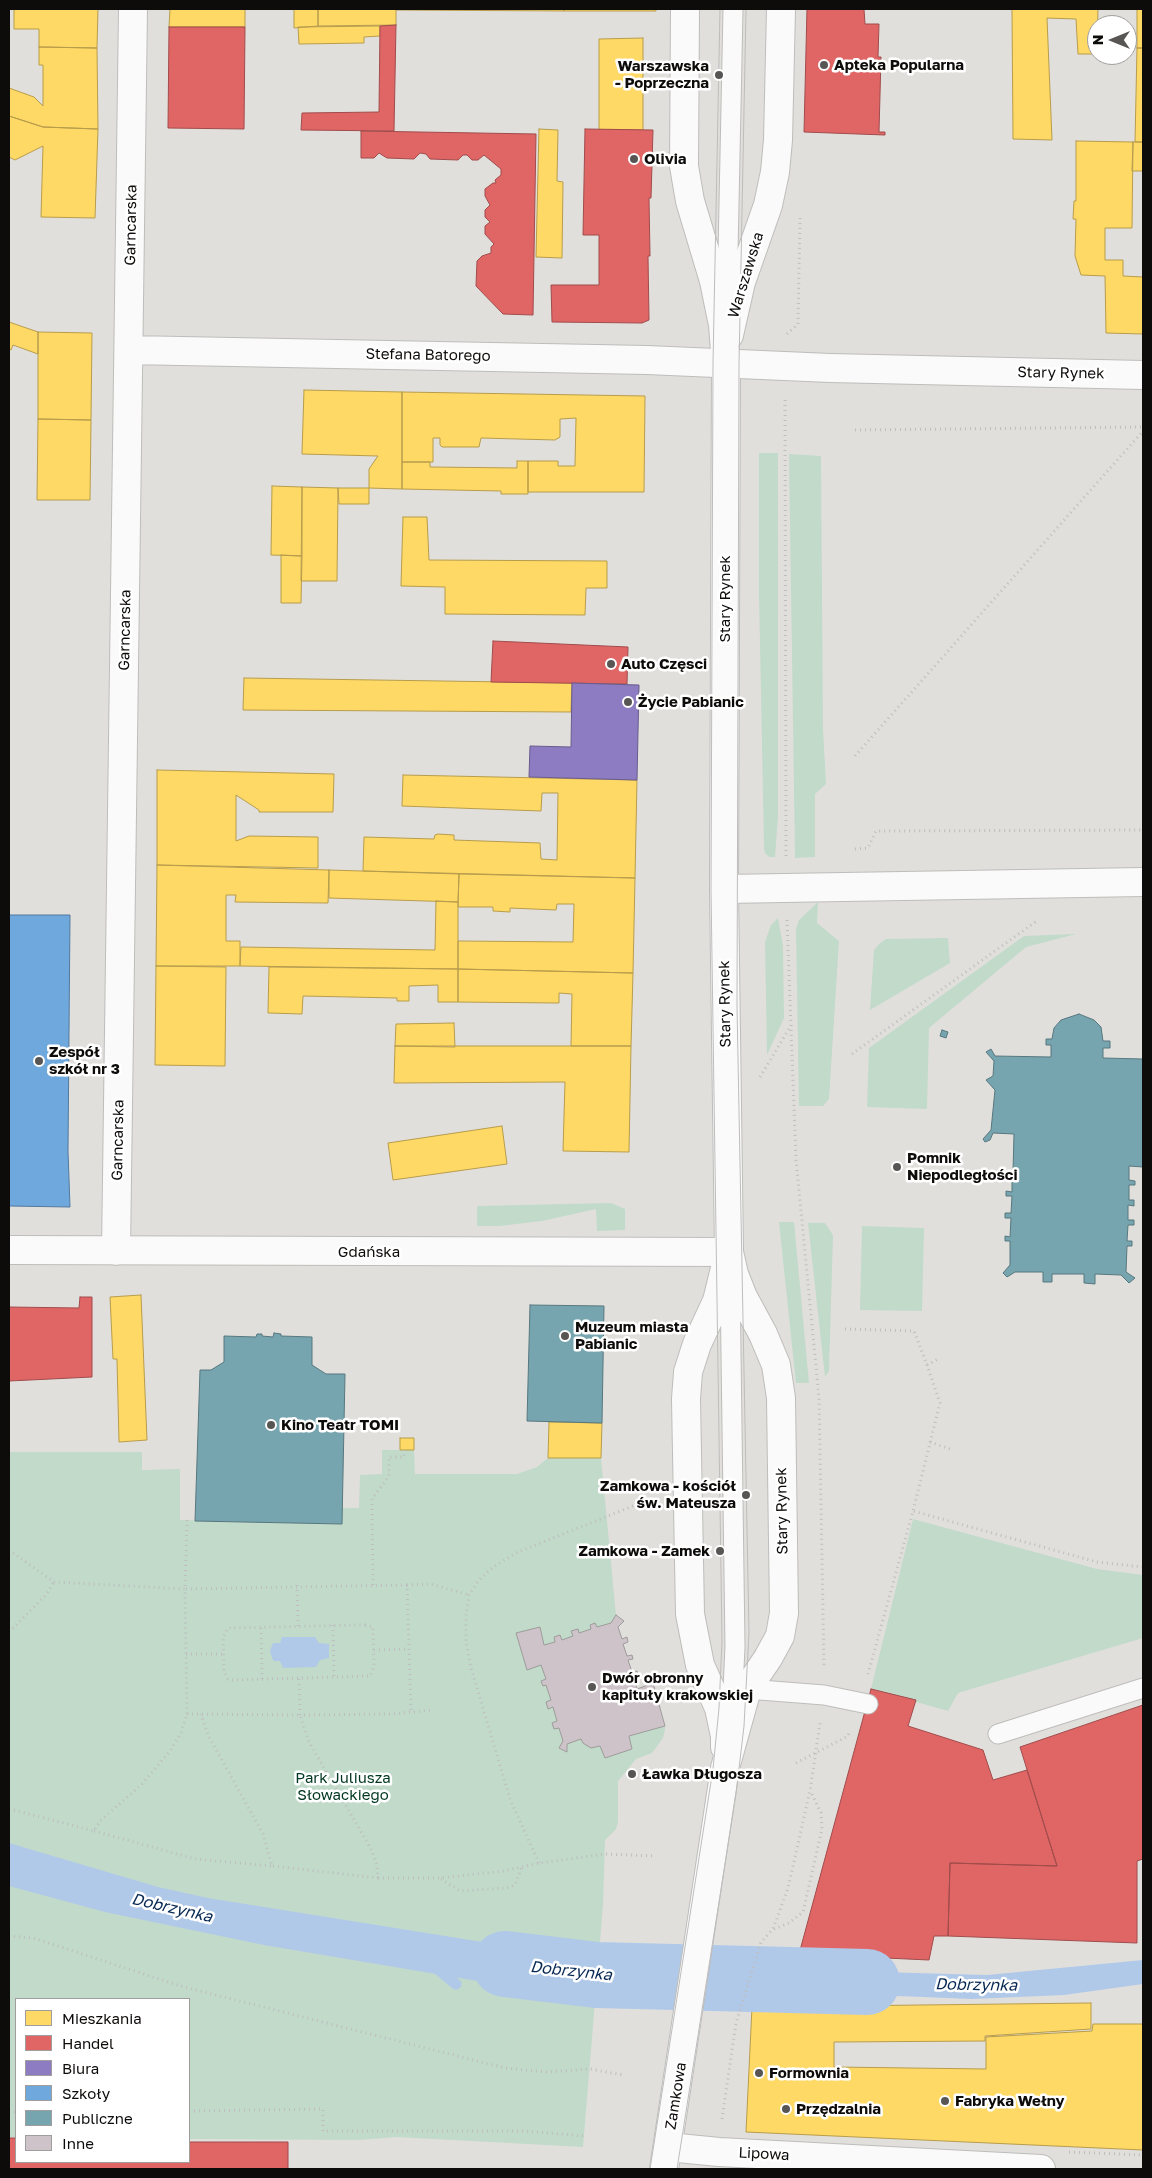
<!DOCTYPE html>
<html>
<head>
<meta charset="utf-8">
<style>
  body { margin:0 }
  #map { position:relative; width:1152px; height:2178px; overflow:hidden; background:#e1dfdc; font-family:"Golos Text",sans-serif }
  canvas { display:block }
  .frame { position:absolute; inset:0; border:10px solid #0e0c0b; pointer-events:none }
  .legend { position:absolute; left:15px; top:1998px; width:175px; height:165px; box-sizing:border-box; background:#fff; border:1px solid #9f9e9d; margin:0; padding:6px 9px; list-style:none; font-size:15px; color:#0e0c0b }
  .legend li { display:flex; align-items:center; gap:10px; height:25px }
  .legend b { width:25px; border:1px solid #9f9e9d }
  .north { position:absolute; left:1087px; top:15px; width:50px; height:50px; box-sizing:border-box; background:#fff; border:1px solid #9f9e9d; border-radius:50%; rotate:270deg; font-size:14px; font-weight:700; line-height:20px; text-align:center; color:#0e0c0b }
  .north::after { content:''; display:block; margin:auto; width:18px; height:22px; background:#585654; clip-path:polygon(50% 0,100% 100%,50% 72%,0 100%) }
</style>
</head>
<body>
<div id="map">
<canvas width="1152" height="2178"></canvas>
<div class="frame"></div>
<ul class="legend">
<li><b style="height:14px;background:#ffd966"></b>Mieszkania</li>
<li><b style="height:14px;background:#e06666"></b>Handel</li>
<li><b style="height:14px;background:#8e7cc3"></b>Biura</li>
<li><b style="height:14px;background:#6fa8dc"></b>Szkoły</li>
<li><b style="height:14px;background:#76a5af"></b>Publiczne</li>
<li><b style="height:14px;background:#cec3c8"></b>Inne</li>
</ul>
<div class="north">N</div>
</div>
<script>
const c = document.querySelector('canvas').getContext('2d');
c.lineJoin = 'round';
function fillPath(path, color) {
  c.fillStyle = color;
  c.fill(path, 'evenodd');
}
function poly(rows) {
  const path = new Path2D();
  for (const r of rows) {
    path.moveTo(r[0], r[1]);
    for (let i = 2; i < r.length; i += 2) path.lineTo(r[i], r[i + 1]);
  }
  return path;
}
function strokePath(path, color, width, dash) {
  c.strokeStyle = color;
  c.lineWidth = width;
  c.lineCap = dash ? 'butt' : 'round';
  c.setLineDash(dash || []);
  c.stroke(path);
}
function label(font, color, halo, rows, align = 'center') {
  c.font = font + ' "Golos Text",sans-serif';
  c.lineWidth = 5;
  c.setLineDash([]);
  c.textBaseline = 'middle';
  c.strokeStyle = halo;
  c.fillStyle = color;
  for (const [text, x, y, turn = 0] of rows) {
    c.save();
    c.translate(x, y);
    c.rotate((+turn || 0) * Math.PI / 180);
    c.textAlign = isNaN(turn) ? turn : align;
    if (halo) c.strokeText(text, 0, 0);
    c.fillText(text, 0, 0);
    c.restore();
  }
}
fillPath(poly([
  [759,453,778,453,778,816,775,857,769,857,765,853,764,848,759,593],
  [789,454,821,456,823,729,826,784,815,794,815,857,795,858],
  [818,902,817,923,839,941,829,1099,823,1106,799,1106,796,929,799,920],
  [778,918,783,946,784,1018,767,1055,765,942,771,925],
  [1076,934,1026,947,929,1028,927,1109,867,1107,869,1048,1024,936],
  [948,938,950,963,870,1010,874,950,879,944,886,939],
  [611,1203,625,1209,625,1230,597,1231,596,1209,542,1221,499,1226,477,1226,477,1206],
  [779,1222,794,1222,809,1383,796,1383],
  [808,1223,825,1223,833,1235,829,1371,825,1377],
  [862,1226,924,1228,922,1311,860,1310],
  [382,1450,414,1450,415,1474,517,1474,537,1467,548,1458,601,1458,616,1615,605,1758,632,1749,629,1736,665,1726,665,1730,663,1738,652,1753,636,1759,618,1781,618,1822,616,1829,605,1840,603,1905,583,2147,397,2137,359,2140,189,2139,189,1999,16,1999,16,2137,9,2137,9,1452,142,1452,142,1470,180,1469,180,1520,342,1524,342,1508,359,1508,360,1475,382,1474],
  [913,1519,1097,1569,1143,1575,1143,1638,958,1693,948,1711,871,1689]
]), '#c1daca');
fillPath(poly([
  [282,1637,315,1637,319,1643,329,1644,329,1658,320,1660,316,1667,283,1668,280,1661,274,1661,272,1658,270,1651,273,1643,280,1643],
  [9,1843,158,1887,208,1898,520,1948,599,1946,595,1999,569,1997,540,1987,531,1990,264,1945,105,1912,9,1886],
  [1143,1960,1143,1984,1064,1995,972,1999,774,1991,775,1969,987,1975]
]), '#b1c9e9');
fillPath(poly([
  [599,1943,601,1946,599,1976,597,1999,595,2001]
]), '#e1dfdc');
const homes = poly([
  [14,9,98,9,97,48,39,47,39,29,14,29,14,9],
  [170,9,245,9,245,27,169,27,170,9],
  [294,9,318,9,318,26,294,28,294,9],
  [318,9,396,9,396,25,318,26,318,9],
  [396,9,564,9,564,11,396,10,396,9],
  [564,9,656,9,656,11,564,11,564,9],
  [1012,9,1098,9,1097,54,1078,54,1076,19,1047,18,1052,140,1013,139,1012,9],
  [1137,9,1143,9,1143,48,1137,48,1137,9],
  [380,26,380,36,364,37,364,43,299,44,298,27,380,26],
  [643,38,643,130,599,130,599,39,643,38],
  [39,47,97,48,98,129,43,127,9,116,9,88,34,97,43,106,43,65,39,65,39,47],
  [1137,48,1143,48,1143,142,1135,142,1137,48],
  [9,116,43,127,98,129,95,218,41,217,43,146,15,160,9,157,9,116],
  [539,129,558,130,557,181,563,182,562,258,536,257,539,129],
  [1076,141,1133,142,1132,228,1105,228,1105,260,1123,260,1123,276,1143,277,1143,334,1106,333,1105,276,1081,275,1075,256,1076,219,1073,219,1074,201,1076,201,1076,141],
  [1133,142,1143,142,1143,171,1132,171,1133,142],
  [9,322,38,332,38,354,13,345,11,350,9,349,9,322],
  [38,332,92,333,91,420,38,419,38,332],
  [304,390,402,392,402,489,369,488,369,469,378,456,302,454,304,390],
  [402,392,645,396,644,492,528,492,528,461,558,461,558,466,575,466,576,418,560,419,560,437,555,440,481,438,479,447,442,447,440,445,440,438,433,438,433,462,402,462,402,392],
  [38,419,91,420,90,500,37,500,38,419],
  [517,461,528,461,528,494,501,494,501,491,402,489,402,462,430,462,430,467,517,468,517,461],
  [272,486,302,487,302,556,271,555,272,486],
  [302,487,338,488,337,581,301,581,302,487],
  [338,488,369,488,369,504,339,504,338,488],
  [403,517,427,517,429,560,607,561,607,588,586,588,585,615,445,614,445,587,401,586,403,517],
  [281,555,302,556,301,603,281,603,281,555],
  [244,678,572,683,571,712,243,710,244,678],
  [157,770,334,774,333,812,259,812,259,810,236,795,236,841,249,836,318,837,318,868,157,865,157,770],
  [403,775,637,780,635,878,363,871,364,837,434,839,435,835,438,834,454,835,454,840,540,843,541,859,557,860,558,793,542,793,541,811,402,806,403,775],
  [157,865,329,870,328,903,235,902,236,895,226,895,226,941,240,941,240,966,156,966,157,865],
  [329,870,459,874,458,902,329,898,329,870],
  [459,874,635,878,633,973,458,969,458,941,573,942,574,904,557,904,556,910,510,908,510,912,493,911,493,907,458,907,459,874],
  [436,901,458,902,458,969,240,966,241,947,435,950,436,901],
  [156,966,226,967,225,1066,155,1065,156,966],
  [269,967,458,969,458,1002,438,1002,438,985,409,986,409,1001,397,1001,397,998,303,996,302,1014,268,1013,269,967],
  [458,969,633,973,631,1046,571,1046,572,994,559,993,559,1003,458,1002,458,969],
  [454,1023,455,1047,395,1046,396,1024,454,1023],
  [395,1046,631,1046,629,1152,563,1151,565,1082,394,1083,395,1046],
  [502,1126,507,1164,393,1180,388,1143,502,1126],
  [141,1295,147,1440,119,1442,117,1359,113,1359,110,1297,141,1295],
  [549,1422,602,1423,601,1458,548,1458,549,1422],
  [400,1438,414,1438,414,1450,400,1450,400,1438],
  [1091,2003,1091,2029,985,2036,985,2041,834,2042,834,2067,986,2069,986,2037,1092,2031,1093,2024,1143,2024,1143,2150,746,2132,752,2007,1091,2003]
]);
fillPath(homes, '#ffd966');
strokePath(homes, '#b79c4b', 1);
const shops = poly([
  [807,9,864,9,865,24,879,24,878,57,881,57,879,132,885,132,885,135,804,132,807,9],
  [396,25,394,131,301,130,302,113,379,112,380,26,396,25],
  [169,27,245,27,244,129,168,128,169,27],
  [585,129,653,130,651,198,649,198,650,256,648,256,649,320,642,323,552,322,551,285,599,285,599,235,583,235,585,129],
  [361,131,536,134,533,315,503,314,476,286,477,261,482,256,491,253,491,247,494,244,485,234,485,226,490,222,485,217,485,210,490,205,485,196,485,189,493,183,496,183,495,180,501,175,501,169,484,155,478,160,472,160,467,155,463,155,458,160,430,159,426,154,420,153,414,159,387,158,379,153,374,158,361,158,361,131],
  [493,641,628,647,627,684,491,682,493,641],
  [80,1297,92,1297,92,1377,9,1381,9,1307,79,1308,80,1297],
  [871,1689,916,1700,908,1726,983,1750,993,1780,1027,1770,1057,1866,950,1863,948,1936,934,1936,929,1960,799,1954,871,1689],
  [1143,1705,1143,1859,1137,1861,1137,1943,948,1936,950,1863,1057,1866,1020,1747,1143,1705],
  [9,2138,16,2138,16,2162,189,2162,189,2142,288,2142,288,2169,9,2169,9,2138]
]);
fillPath(shops, '#e06666');
strokePath(shops, '#a14b4b', 1);
const offices = poly([
  [572,683,639,685,637,780,529,777,530,746,571,747,572,683]
]);
fillPath(offices, '#8e7cc3');
strokePath(offices, '#685a8c', 1);
const schools = poly([
  [9,915,70,915,68,1151,70,1207,9,1206,9,915]
]);
fillPath(schools, '#6fa8dc');
strokePath(schools, '#52799d', 1);
const public = poly([
  [1079,1014,1094,1020,1101,1027,1103,1041,1110,1041,1110,1048,1103,1048,1103,1058,1143,1059,1143,1167,1129,1166,1129,1180,1135,1181,1135,1185,1129,1185,1129,1200,1134,1200,1134,1206,1128,1205,1128,1220,1134,1220,1134,1225,1128,1225,1127,1241,1132,1241,1132,1246,1127,1246,1126,1272,1135,1278,1129,1283,1121,1275,1095,1274,1095,1284,1084,1283,1084,1274,1052,1274,1052,1282,1043,1282,1043,1272,1015,1272,1007,1277,1003,1273,1010,1265,1010,1241,1005,1241,1005,1236,1010,1237,1011,1218,1005,1218,1005,1213,1011,1213,1012,1196,1006,1196,1006,1191,1012,1192,1012,1177,1007,1177,1007,1171,1013,1172,1014,1134,993,1133,990,1140,985,1142,983,1139,991,1130,995,1090,986,1080,993,1076,994,1061,986,1052,991,1049,995,1056,1051,1057,1051,1045,1046,1045,1046,1039,1052,1039,1054,1028,1061,1020,1079,1014],
  [942,1030,948,1032,946,1038,940,1036,942,1030],
  [530,1305,604,1306,602,1423,527,1421,530,1305],
  [274,1333,281,1334,281,1336,312,1337,312,1365,326,1374,345,1374,342,1524,195,1521,200,1370,211,1370,224,1362,224,1336,256,1337,257,1334,262,1334,262,1336,273,1337,274,1333]
]);
fillPath(public, '#76a5af');
strokePath(public, '#57777e', 1);
strokePath(poly([
  [434,1966,456,1984]
]), '#b1c9e9', 11);
strokePath(poly([
  [505,1964,597,1975,867,1982]
]), '#b1c9e9', 66);
const building = poly([
  [616,1615,624,1621,618,1627,622,1639,627,1637,628,1642,623,1644,627,1656,632,1655,633,1659,628,1660,632,1672,637,1671,638,1676,634,1677,637,1689,653,1683,665,1726,629,1736,632,1749,605,1758,600,1746,591,1748,583,1743,581,1739,567,1744,567,1752,559,1748,563,1741,559,1728,554,1729,552,1723,557,1721,553,1707,548,1709,546,1702,551,1700,546,1685,543,1686,541,1681,546,1679,541,1665,527,1670,516,1633,540,1627,544,1645,555,1642,554,1637,560,1635,562,1640,573,1636,571,1631,578,1629,579,1633,591,1629,590,1625,595,1623,597,1627,611,1623,616,1615]
]);
fillPath(building, '#cec3c8');
strokePath(building, '#9d9c9b', 1);
const lane = poly([
  [727,302,733,9],
  [730,1280,735,1647,732,1710],
  [747,1689,824,1695,868,1704],
  [998,1734,1143,1688]
]);
const street = poly([
  [129,350,647,360,830,368,1143,375],
  [724,889,1143,882],
  [9,1250,729,1252],
  [116,1251,133,9],
  [668,2147,719,2152,1041,2169]
]);
const secondary = poly([
  [729,335,741,282,768,205,775,172,778,140,781,9],
  [725,1747,725,1736,719,1708,700,1665,690,1614,686,1399,688,1372,697,1344,717,1301,728,1256],
  [664,2169,725,1768,747,1689,768,1658,780,1636,784,1613,781,1398,776,1365,763,1334,743,1297,734,1274,729,1252,724,889,726,364,723,325,714,281,690,201,684,166,685,9]
]);
strokePath(lane, '#bebdbb', 21);
strokePath(street, '#bebdbb', 30);
strokePath(secondary, '#bebdbb', 30);
strokePath(poly([
  [787,334,798,324,800,218],
  [785,400,786,856],
  [855,430,1143,427],
  [855,756,1143,431],
  [855,849,868,848,876,831,1143,830],
  [787,920,796,1159,819,1398,824,1667],
  [852,1054,1038,920],
  [760,1077,790,1027],
  [845,1329,914,1331,927,1365,940,1403,913,1511],
  [927,1365,940,1358],
  [930,1442,950,1449],
  [187,1520,185,1589,407,1585,411,1711],
  [9,1550,54,1582,185,1589,187,1714,181,1733,170,1751,142,1784,100,1821,94,1831,9,1809],
  [297,1585,298,1626],
  [373,1585,372,1499,389,1476,389,1457,404,1457,404,1450],
  [407,1585,430,1584,469,1595],
  [333,1625,334,1678],
  [365,1625,373,1627,373,1632,374,1666,370,1676,233,1680,228,1679,224,1672,223,1637,228,1628,365,1625],
  [261,1628,262,1679],
  [9,1632,46,1595,54,1582],
  [374,1650,409,1649],
  [186,1654,224,1654],
  [868,1674,913,1511,1097,1562,1143,1567],
  [299,1679,300,1715,391,1714,433,1710],
  [187,1714,300,1715,309,1742,371,1849,377,1865,378,1878,272,1866],
  [796,1763,848,1736,850,1730],
  [94,1831,195,1859,272,1866,263,1834,208,1735,201,1714],
  [539,1863,510,1799,471,1668,466,1641,466,1616,469,1595,478,1581,493,1567,518,1552,648,1500],
  [378,1878,440,1878,504,1871,539,1863,605,1854,656,1856],
  [441,1879,460,1891,507,1888,515,1885,522,1867],
  [774,1929,789,1923,803,1912,822,1829,821,1813,811,1792],
  [9,1936,33,1938,184,1987,505,2068,546,2072,590,2069,623,2075],
  [9,2111,16,2112],
  [189,2111,323,2109,323,2131,525,2131,584,2136],
  [722,2119,736,2023,761,1942,773,1929,788,1888,810,1791,820,1723],
  [1069,2152,1143,2155]
]), '#bebebe', 3, [1, 4]);
strokePath(lane, '#fafafa', 19);
strokePath(street, '#fafafa', 28);
strokePath(secondary, '#fafafa', 28);
strokePath(poly([
  [650,2169,713,1769,719,1708,722,1642,711,890,713,363,720,9],
  [677,2169,736,1794,744,1726,749,1633,737,1006,739,364,746,9]
]), '#bdbdbd', 1);
for (const [x, y, r, color] of [
  [824,65,5,"#585654"],
  [719,75,5,"#585654"],
  [634,159,5,"#585654"],
  [611,664,5,"#585654"],
  [628,702,5,"#585654"],
  [39,1061,5,"#585654"],
  [897,1167,5,"#585654"],
  [565,1336,5,"#585654"],
  [271,1425,5,"#585654"],
  [746,1495,5,"#585654"],
  [720,1551,5,"#585654"],
  [592,1687,5,"#585654"],
  [632,1774,5,"#585654"],
  [759,2073,5,"#585654"],
  [945,2101,5,"#585654"],
  [786,2109,5,"#585654"]
]) {
  const dot = new Path2D();
  dot.arc(x, y, r, 0, 2 * Math.PI);
  c.fillStyle = color;
  c.fill(dot);
  strokePath(dot, '#fff', 2);
}
label('bold 15px', '#0e0c0b', '#fff', [
  ["Apteka Popularna",834,65],
  ["Warszawska",709,66,"right"],
  ["- Poprzeczna",709,83,"right"],
  ["Olivia",644,159],
  ["Auto Częsci",621,664],
  ["Życie Pabianic",638,702],
  ["Zespół",49,1052],
  ["szkół nr 3",49,1069],
  ["Pomnik",907,1158],
  ["Niepodległości",907,1175],
  ["Muzeum miasta",575,1327],
  ["Pabianic",575,1344],
  ["Kino Teatr TOMI",281,1425],
  ["Zamkowa - kościół",736,1486,"right"],
  ["św. Mateusza",736,1503,"right"],
  ["Zamkowa - Zamek",710,1551,"right"],
  ["Dwór obronny",602,1678],
  ["kapituły krakowskiej",602,1695],
  ["Ławka Długosza",642,1774],
  ["Formownia",769,2073],
  ["Fabryka Wełny",955,2101],
  ["Przędzalnia",796,2109]
], 'left');
label('15px', '#0e0c0b', '#fff', [
  ["Garncarska",131,225,-89],
  ["Warszawska",746,275,-73],
  ["Stefana Batorego",428,355,1],
  ["Stary Rynek",1061,373,1],
  ["Stary Rynek",725,599,-90],
  ["Garncarska",125,630,-89],
  ["Stary Rynek",725,1004,-91],
  ["Garncarska",118,1140,-89],
  ["Gdańska",369,1252],
  ["Stary Rynek",782,1511,-91],
  ["Zamkowa",676,2096,-81],
  ["Lipowa",764,2154,3]
]);
label('15px', '#013722', '#fff', [
  ["Park Juliusza",343,1778],
  ["Słowackiego",343,1795]
]);
label('italic 16px', '#082954', '#fff', [
  ["Dobrzynka",172,1908,13],
  ["Dobrzynka",571,1971,6],
  ["Dobrzynka",976,1985,1]
]);
</script>
</body>
</html>
